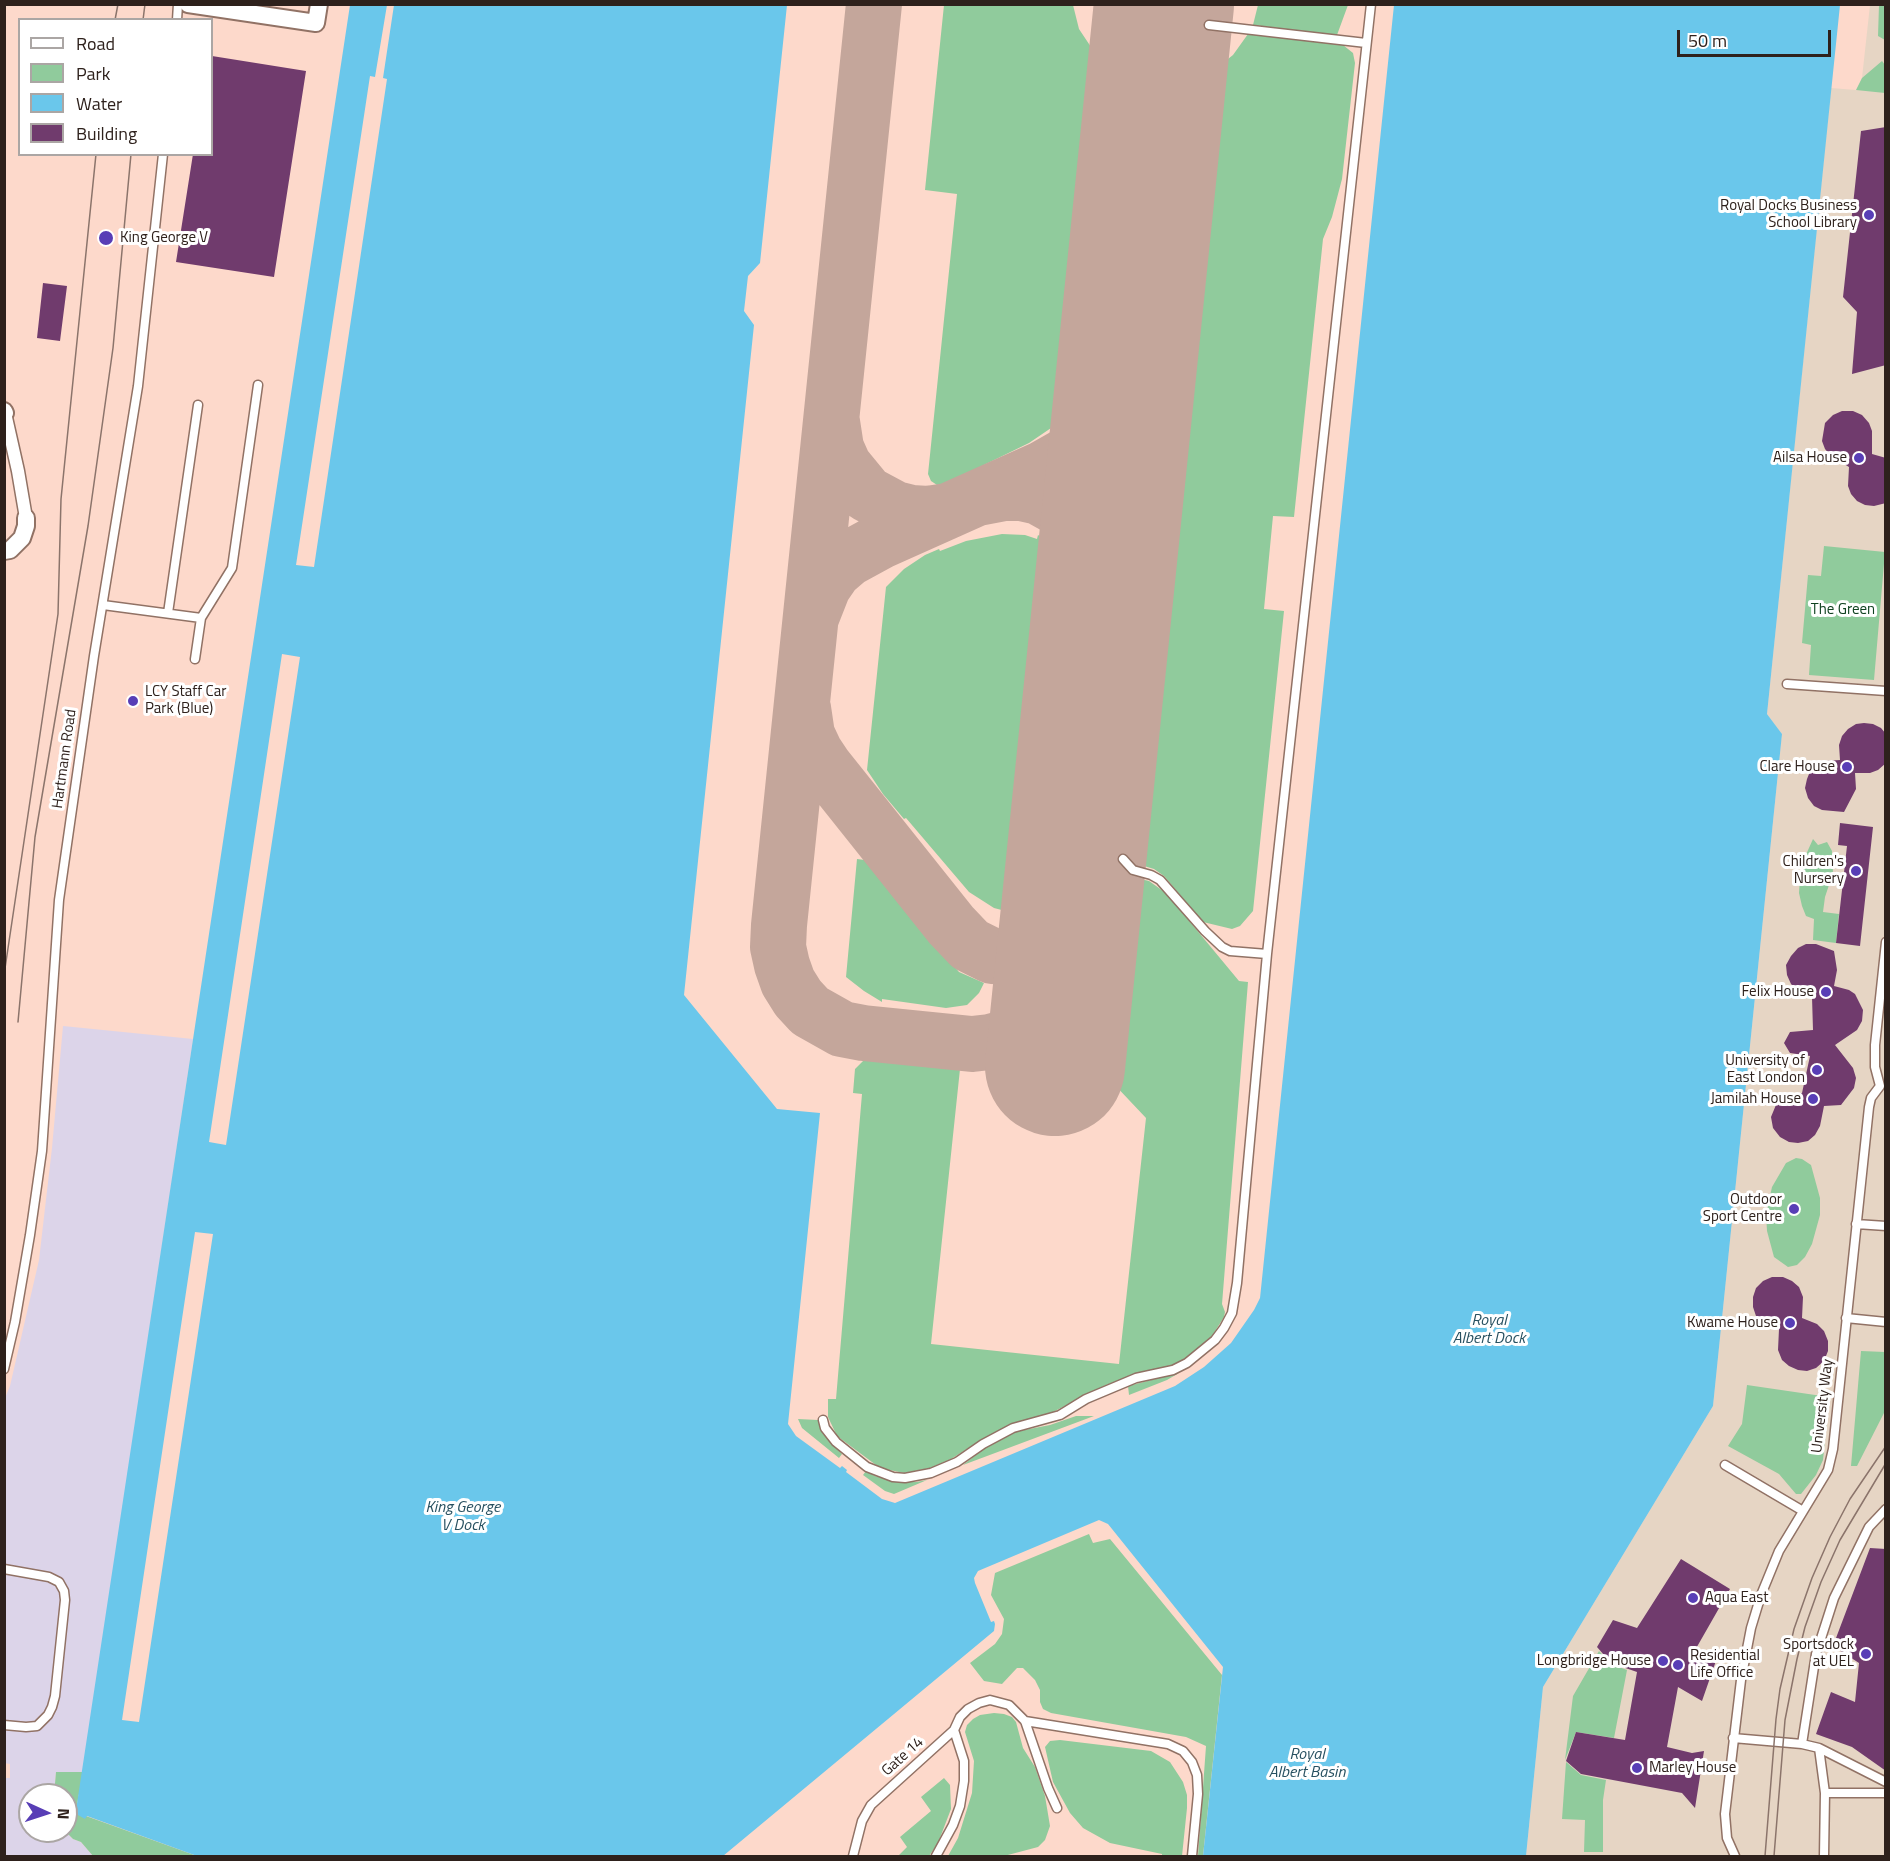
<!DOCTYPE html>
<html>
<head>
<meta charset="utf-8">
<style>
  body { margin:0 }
  #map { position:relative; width:1890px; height:1861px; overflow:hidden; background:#fdd9cb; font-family:"Titillium Web",sans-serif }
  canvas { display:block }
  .frame { position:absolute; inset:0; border:6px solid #2e211c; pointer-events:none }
  .legend { position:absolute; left:18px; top:18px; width:195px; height:138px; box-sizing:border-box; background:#fff; border:2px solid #aba6a4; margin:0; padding:8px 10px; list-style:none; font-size:18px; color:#2e211c }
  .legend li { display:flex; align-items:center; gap:12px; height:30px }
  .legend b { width:30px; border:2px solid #aba6a4 }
  .north { position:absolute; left:18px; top:1783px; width:60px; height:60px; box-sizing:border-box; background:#fff; border:2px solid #aba6a4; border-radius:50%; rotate:93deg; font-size:16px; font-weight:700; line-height:24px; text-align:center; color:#2e211c }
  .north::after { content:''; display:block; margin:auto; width:21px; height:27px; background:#583eb6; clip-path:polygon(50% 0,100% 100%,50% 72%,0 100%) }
  .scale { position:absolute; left:1677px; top:30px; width:154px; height:27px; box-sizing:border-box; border:3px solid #2e211c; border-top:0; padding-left:8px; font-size:18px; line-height:21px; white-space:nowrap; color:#2e211c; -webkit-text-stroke:4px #fff; paint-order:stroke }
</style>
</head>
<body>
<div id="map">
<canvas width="1890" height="1861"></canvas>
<div class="frame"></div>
<ul class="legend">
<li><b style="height:8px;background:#fff"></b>Road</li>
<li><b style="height:16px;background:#90cb9c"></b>Park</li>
<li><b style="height:16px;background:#6ac7eb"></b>Water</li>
<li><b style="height:16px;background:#703b6d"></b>Building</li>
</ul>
<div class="north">N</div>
<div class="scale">50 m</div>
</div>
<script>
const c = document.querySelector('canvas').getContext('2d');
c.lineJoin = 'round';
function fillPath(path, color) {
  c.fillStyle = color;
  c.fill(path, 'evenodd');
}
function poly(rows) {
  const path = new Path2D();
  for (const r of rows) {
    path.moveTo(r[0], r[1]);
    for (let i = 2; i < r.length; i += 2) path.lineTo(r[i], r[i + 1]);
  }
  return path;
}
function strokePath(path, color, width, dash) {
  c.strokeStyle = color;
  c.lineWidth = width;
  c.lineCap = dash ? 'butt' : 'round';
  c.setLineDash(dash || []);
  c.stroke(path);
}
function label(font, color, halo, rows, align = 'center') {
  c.font = font + ' "Titillium Web",sans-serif';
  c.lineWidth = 6;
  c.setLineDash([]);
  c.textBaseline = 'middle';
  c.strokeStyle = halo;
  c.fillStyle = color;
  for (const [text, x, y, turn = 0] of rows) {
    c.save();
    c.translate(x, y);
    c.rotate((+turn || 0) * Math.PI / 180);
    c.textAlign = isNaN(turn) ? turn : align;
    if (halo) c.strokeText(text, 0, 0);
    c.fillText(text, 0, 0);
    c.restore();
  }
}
fillPath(poly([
  [63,1026,193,1039,83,1772,56,1772,54,1795,30,1795,30,1831,65,1831,73,1839,81,1842,93,1856,5,1856,4,1778,10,1778,10,1764,4,1763,5,1398,10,1386,39,1260,52,1148]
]), '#dcd4e9');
fillPath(poly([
  [1870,5,1885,5,1885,1856,1526,1856,1543,1687,1713,1406,1782,734,1767,714,1831,88,1856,90,1862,78]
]), '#e6d5c4');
fillPath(poly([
  [944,5,1073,5,1079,29,1093,50,1103,59,1068,401,1064,415,1054,426,1029,443,945,484,937,485,931,481,928,474,957,194,925,190],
  [1258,5,1258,4,1348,5,1337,35,1253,25],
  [1879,5,1885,5,1885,40,1878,36],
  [1248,34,1343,45,1353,53,1355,63,1342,179,1332,217,1323,239,1294,517,1273,516,1264,609,1284,611,1253,911,1240,926,1232,929,1203,922,1164,876,1154,869,1134,863,1214,70,1233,55],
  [1882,61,1885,65,1885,93,1856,90,1862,78],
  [1002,534,1025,535,1037,539,1038,535,1051,544,1013,913,994,908,969,892,906,818,904,819,883,794,867,770,886,587,904,569,925,555,939,549,940,551,966,541],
  [1824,546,1885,552,1874,680,1809,675,1811,645,1802,643,1808,575,1821,576],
  [1813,839,1818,845,1827,842,1832,851,1833,873,1825,897,1823,912,1839,914,1836,943,1813,940,1814,919,1806,916,1802,906,1799,893,1800,877,1804,859],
  [857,859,865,860,959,972,984,983,979,993,967,1005,946,1008,882,999,882,1002,864,991,846,977],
  [1132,877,1149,881,1166,893,1239,981,1248,982,1222,1304,1225,1312,1224,1317,1212,1336,1186,1358,1174,1365,1135,1374,1106,1385,1051,1413,1012,1424,981,1440,951,1459,930,1468,904,1473,880,1468,837,1436,828,1417,828,1399,836,1399,862,1094,853,1093,855,1069,865,1059,960,1069,931,1344,1119,1364,1146,1118,1112,1082],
  [1796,1158,1802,1159,1811,1165,1820,1198,1820,1215,1812,1244,1805,1257,1797,1265,1788,1267,1774,1257,1767,1231,1766,1214,1772,1187,1786,1163],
  [1861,1351,1885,1352,1885,1411,1857,1466,1851,1466],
  [1179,1373,1167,1380,1129,1395,1128,1386],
  [1747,1385,1822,1396,1828,1411,1823,1460,1816,1475,1801,1494,1796,1494,1779,1474,1728,1446,1742,1424],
  [1076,1416,1094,1416,963,1465,985,1448,1014,1432,1050,1425],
  [798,1419,818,1420,823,1434,842,1454,839,1458,802,1428],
  [866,1471,875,1476,895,1482,916,1482,927,1480,894,1494,885,1491,863,1475],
  [1089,1534,1093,1543,1110,1539,1222,1675,1203,1856,1198,1856,1206,1746,1186,1737,1051,1713,1043,1709,1040,1702,1040,1690,1035,1680,1023,1668,1017,1668,1002,1684,984,1681,970,1663,995,1644,1002,1634,1004,1619,991,1595,995,1573],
  [1599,1651,1611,1664,1627,1670,1614,1738,1576,1732,1565,1760,1573,1696],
  [994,1713,1004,1714,1012,1717,1016,1722,1023,1748,1035,1767,1045,1796,1050,1826,1045,1840,1038,1847,1004,1856,948,1856,958,1838,972,1793,974,1761,965,1732,967,1725,973,1719,980,1715],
  [1060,1740,1151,1751,1170,1762,1183,1782,1187,1795,1187,1808,1182,1856,1162,1856,1162,1854,1110,1843,1083,1828,1070,1813,1053,1782,1045,1747,1050,1741],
  [1566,1762,1581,1775,1606,1780,1603,1800,1603,1852,1584,1852,1585,1820,1562,1819],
  [56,1772,83,1772,76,1810,86,1816,197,1856,93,1856,81,1842,73,1839,65,1831,66,1795,54,1795],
  [944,1778,950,1785,951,1809,938,1843,929,1856,898,1856,907,1847,900,1837,931,1811,921,1797]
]), '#90cb9c');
fillPath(poly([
  [350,5,787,5,760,263,748,276,744,311,754,325,684,995,777,1109,820,1113,788,1424,796,1436,840,1468,842,1466,847,1470,846,1472,882,1499,895,1503,1175,1386,1204,1367,1231,1343,1254,1310,1260,1298,1394,5,1840,5,1767,714,1782,734,1713,1406,1543,1687,1526,1856,1203,1856,1223,1667,1108,1524,1099,1520,978,1571,974,1578,975,1583,991,1622,994,1621,995,1624,994,1631,723,1856,197,1856,87,1816,85,1819,78,1815,76,1810]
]), '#6ac7eb');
fillPath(poly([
  [387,5,394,5,383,78,387,79,314,567,296,565,370,76,375,77],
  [282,654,300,657,226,1145,209,1142],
  [195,1232,213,1234,139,1722,122,1720]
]), '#fdd9cb');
strokePath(poly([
  [874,4,779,925,778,947,782,965,788,982,798,998,810,1011,842,1029,863,1033,972,1044,990,1042,1005,1038,1032,1021,1044,1009,1053,995,1066,960],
  [1143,4,1154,28,1158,70],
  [832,422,836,448,844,466,867,494,895,509,911,513,928,514,948,511],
  [983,497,1004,493,1021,493,1039,497,1066,512,1078,523,1088,537,1096,553,1104,593],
  [812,615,823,587,834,571,848,559,881,541,1042,469,1072,452,1098,426,1108,411,1116,394,1128,357],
  [803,708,807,735,815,752,825,767,951,925,970,945,992,956,1016,957,1027,955,1045,945,1053,939,1066,919,1071,908]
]), '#c4a69b', 56);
strokePath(poly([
  [1055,1066,1164,4]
]), '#c4a69b', 140);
fillPath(poly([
  [212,56,306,71,274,277,176,262,193,154,212,154],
  [1886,127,1886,365,1852,374,1857,312,1843,297,1861,131],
  [43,283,67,286,60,341,37,338],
  [1842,411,1853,411,1862,415,1869,423,1872,431,1872,454,1886,458,1886,503,1874,506,1865,505,1857,501,1851,494,1848,486,1849,467,1831,456,1825,449,1822,441,1825,423,1833,415],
  [1864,723,1873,724,1881,728,1886,734,1886,763,1878,770,1870,773,1855,773,1856,789,1844,812,1822,810,1814,806,1808,798,1805,788,1807,779,1811,769,1817,765,1825,761,1840,760,1839,745,1842,736,1848,729,1856,724],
  [1840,823,1873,827,1860,946,1836,943,1847,846,1838,845],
  [1806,944,1816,944,1834,951,1837,970,1834,986,1849,990,1855,994,1863,1010,1862,1021,1857,1030,1835,1045,1853,1068,1856,1078,1854,1088,1841,1105,1824,1106,1820,1126,1815,1135,1808,1141,1798,1143,1789,1142,1780,1137,1773,1128,1771,1117,1778,1100,1792,1093,1802,1093,1810,1056,1790,1053,1784,1043,1790,1032,1813,1030,1812,997,1797,990,1791,984,1787,975,1786,965,1791,956,1798,948],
  [1772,1277,1783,1277,1792,1281,1799,1287,1803,1297,1802,1318,1817,1324,1824,1331,1828,1341,1828,1351,1824,1361,1816,1368,1807,1371,1798,1370,1789,1366,1782,1360,1778,1350,1779,1329,1763,1323,1756,1316,1753,1307,1753,1297,1756,1288,1763,1281],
  [1870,1548,1886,1549,1886,1771,1852,1747,1816,1734,1831,1692,1855,1702,1859,1663,1833,1646],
  [1681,1559,1730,1589,1694,1652,1718,1655,1702,1701,1678,1687,1667,1747,1692,1753,1704,1751,1695,1808,1682,1793,1581,1774,1566,1761,1576,1732,1625,1740,1637,1672,1611,1663,1597,1647,1613,1620,1637,1628]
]), '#703b6d');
const service = poly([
  [177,20,178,4],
  [1209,25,1366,43],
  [103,605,201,618,195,659],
  [168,613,198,405],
  [201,618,232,568,258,385],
  [1787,684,1886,691],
  [1123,859,1133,870,1151,875,1160,880,1205,931,1222,947,1230,951,1267,954],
  [1856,1224,1886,1226],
  [1846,1318,1886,1322],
  [4,1369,15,1322,30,1235,42,1151,59,900,94,656,138,386,163,154],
  [823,1420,825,1428,836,1442,867,1467,893,1477,905,1478,931,1473,957,1462,983,1444,1013,1428,1060,1415,1086,1399,1136,1378,1173,1370,1187,1363,1215,1340,1224,1328,1232,1313,1237,1283,1267,954,1371,4],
  [1725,1465,1803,1511],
  [4,1569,49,1577,59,1582,64,1591,65,1600,55,1696,52,1707,48,1715,37,1726,26,1727,4,1725],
  [1025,1721,1168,1744,1183,1751,1192,1762,1197,1775,1198,1794,1192,1856],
  [1733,1738,1802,1744],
  [1819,1748,1886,1782],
  [1825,1793,1886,1793],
  [853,1856,862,1821,871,1805,954,1730],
  [936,1856,953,1825,960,1806,964,1781,964,1761,954,1730,960,1717,968,1709,979,1703,990,1700,1009,1705,1025,1721,1048,1788,1057,1808],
  [1735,1856,1727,1838,1725,1814,1741,1680,1751,1628,1761,1595,1779,1551,1828,1470,1833,1449,1869,1107,1871,1098,1880,1086,1875,1067,1875,1045,1886,942],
  [1824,1856,1825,1793,1819,1748,1802,1744,1816,1654,1834,1598,1869,1527,1886,1509]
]);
const pedestrian = poly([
  [5,413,18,471,26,518]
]);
const minor = poly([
  [188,4,316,23,319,4],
  [4,411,5,413],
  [4,551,10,550,22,538,26,526,26,518]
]);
strokePath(service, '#917265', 11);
strokePath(pedestrian, '#917265', 15);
strokePath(minor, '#917265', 20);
strokePath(service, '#fff', 8);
strokePath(pedestrian, '#fff', 12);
strokePath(minor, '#fff', 16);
strokePath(poly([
  [115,20,118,4],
  [143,20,145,4],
  [4,975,58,614,61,499,96,154],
  [18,1022,35,837,88,526,113,348,131,154],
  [1765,1856,1776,1719,1780,1689,1794,1629,1812,1578,1830,1537,1850,1499,1886,1446],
  [1774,1856,1785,1720,1797,1659,1805,1627,1821,1582,1840,1540,1886,1463]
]), '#8b746b', 1.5);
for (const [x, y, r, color] of [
  [1869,215,6,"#583eb6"],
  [106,238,8,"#583eb6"],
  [1859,458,6,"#583eb6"],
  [133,701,6,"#583eb6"],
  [1847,767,6,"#583eb6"],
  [1856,871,6,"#583eb6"],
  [1826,992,6,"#583eb6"],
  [1817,1070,6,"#583eb6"],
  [1813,1099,6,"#583eb6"],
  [1794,1209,6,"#583eb6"],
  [1790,1323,6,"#583eb6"],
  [1693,1598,6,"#583eb6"],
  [1866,1654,6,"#583eb6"],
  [1663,1661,6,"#583eb6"],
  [1678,1665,6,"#583eb6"],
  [1637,1768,6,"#583eb6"]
]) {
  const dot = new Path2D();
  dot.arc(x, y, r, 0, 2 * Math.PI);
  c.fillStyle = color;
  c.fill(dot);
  strokePath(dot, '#fff', 2);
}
label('15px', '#2e211c', '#fff', [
  ["Royal Docks Business",1857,206],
  ["School Library",1857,223],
  ["King George V",120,238,"left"],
  ["Ailsa House",1847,458],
  ["LCY Staff Car",145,692,"left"],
  ["Park (Blue)",145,709,"left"],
  ["Clare House",1835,767],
  ["Children's",1844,862],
  ["Nursery",1844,879],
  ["Felix House",1814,992],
  ["University of",1805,1061],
  ["East London",1805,1078],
  ["Jamilah House",1801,1099],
  ["Outdoor",1782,1200],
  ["Sport Centre",1782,1217],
  ["Kwame House",1778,1323],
  ["Aqua East",1705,1598,"left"],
  ["Sportsdock",1854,1645],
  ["at UEL",1854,1662],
  ["Residential",1690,1656,"left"],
  ["Life Office",1690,1673,"left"],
  ["Longbridge House",1651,1661],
  ["Marley House",1649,1768,"left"]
], 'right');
label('15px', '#0f4220', '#fff', [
  ["The Green",1843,610]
]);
label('15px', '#2e211c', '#fff', [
  ["Hartmann Road",65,759,-82],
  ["University Way",1823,1406,-83],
  ["Gate 14",903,1757,-42]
]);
label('italic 16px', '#275060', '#fff', [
  ["Royal",1489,1321],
  ["Albert Dock",1489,1339],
  ["King George",463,1508],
  ["V Dock",463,1526],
  ["Royal",1307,1755],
  ["Albert Basin",1307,1773]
]);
</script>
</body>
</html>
